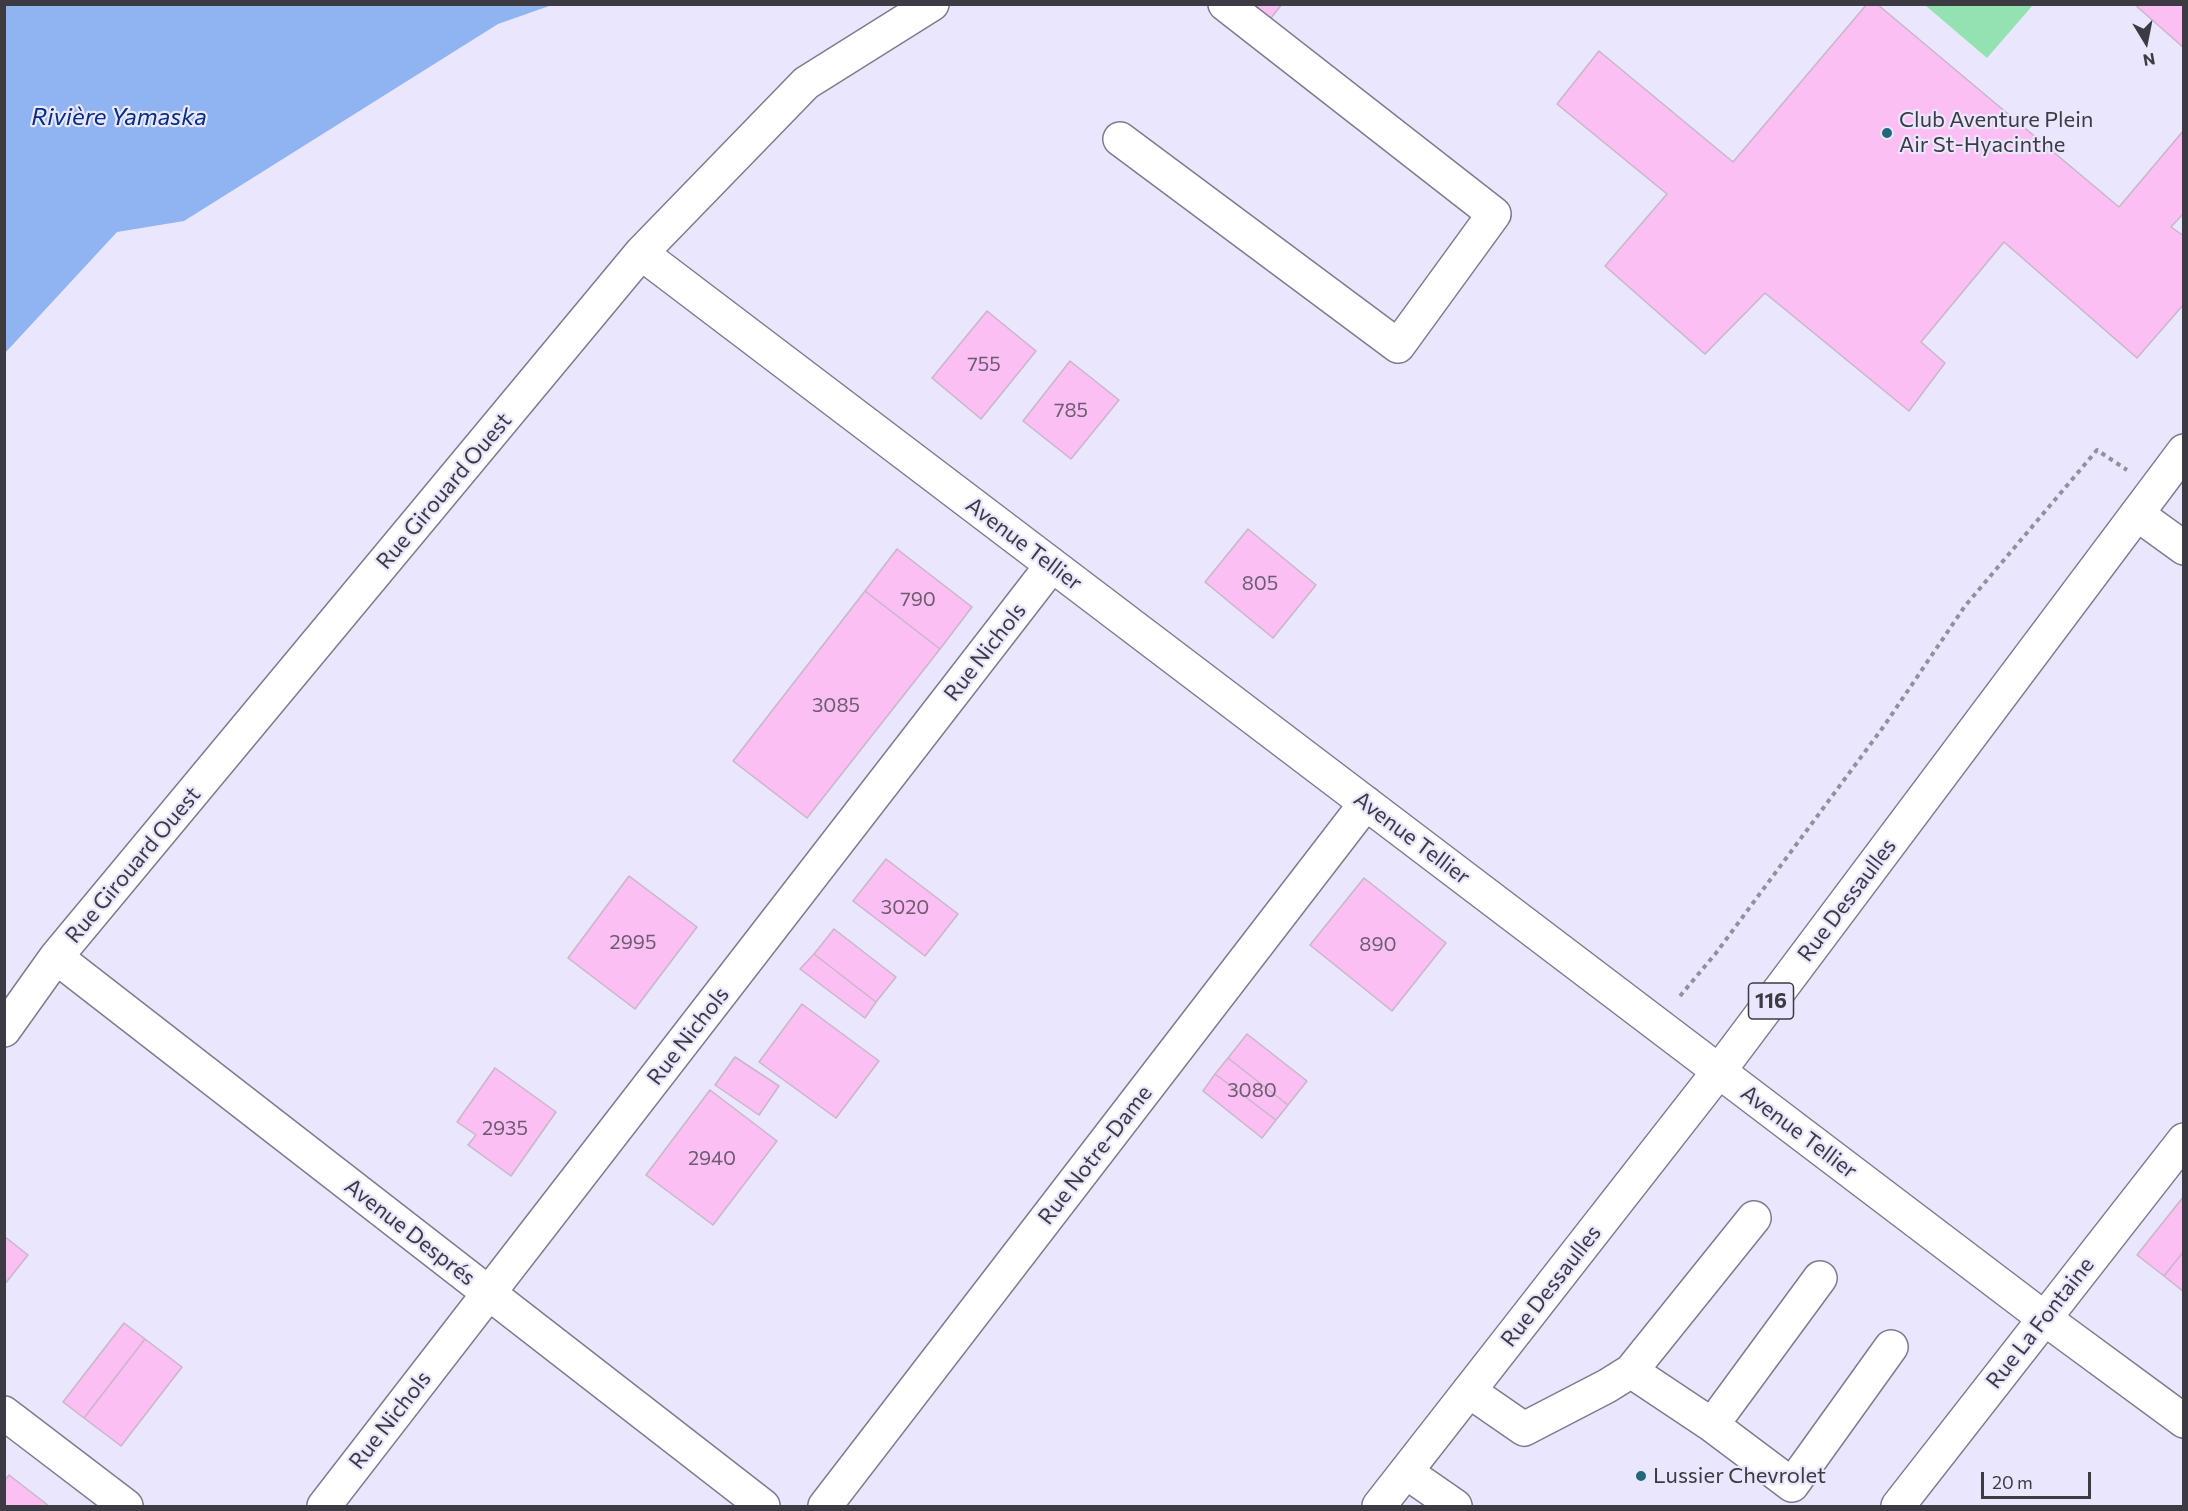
<!DOCTYPE html>
<html>
<head>
<meta charset="utf-8">
<style>
  body { margin:0 }
  #map { position:relative; width:2188px; height:1511px; overflow:hidden; background:#e9e6fd; font-family:Commissioner,sans-serif }
  canvas { display:block }
  .frame { position:absolute; inset:0; border:6px solid #3c3b44; pointer-events:none }
  .north { position:absolute; left:2116px; top:12px; width:60px; height:60px; -webkit-text-stroke:4px #e9e6fd; paint-order:stroke; rotate:170deg; font-size:16px; font-weight:700; line-height:24px; text-align:center; color:#3c3b44 }
  .north::after { content:''; display:block; margin:auto; width:21px; height:27px; background:#3c3b44; clip-path:polygon(50% 0,100% 100%,50% 72%,0 100%) }
  .scale { position:absolute; left:1981px; top:1472px; width:110px; height:27px; box-sizing:border-box; border:3px solid #3c3b44; border-top:0; padding-left:8px; font-size:18px; line-height:21px; white-space:nowrap; color:#3c3b44; -webkit-text-stroke:4px #e9e6fd; paint-order:stroke }
</style>
</head>
<body>
<div id="map">
<canvas width="2188" height="1511"></canvas>
<div class="frame"></div>
<div class="north">N</div>
<div class="scale">20 m</div>
</div>
<script>
const c = document.querySelector('canvas').getContext('2d');
c.lineJoin = 'round';
function fillPath(path, color) {
  c.fillStyle = color;
  c.fill(path, 'evenodd');
}
function poly(rows) {
  const path = new Path2D();
  for (const r of rows) {
    path.moveTo(r[0], r[1]);
    for (let i = 2; i < r.length; i += 2) path.lineTo(r[i], r[i + 1]);
  }
  return path;
}
function strokePath(path, color, width, dash) {
  c.strokeStyle = color;
  c.lineWidth = width;
  c.lineCap = dash ? 'butt' : 'round';
  c.setLineDash(dash || []);
  c.stroke(path);
}
function label(font, color, halo, rows, align = 'center') {
  c.font = font + ' Commissioner,sans-serif';
  c.lineWidth = 4.5;
  c.setLineDash([]);
  c.textBaseline = 'middle';
  c.strokeStyle = halo;
  c.fillStyle = color;
  for (const [text, x, y, turn = 0] of rows) {
    c.save();
    c.translate(x, y);
    c.rotate((+turn || 0) * Math.PI / 180);
    c.textAlign = isNaN(turn) ? turn : align;
    if (halo) c.strokeText(text, 0, 0);
    c.fillText(text, 0, 0);
    c.restore();
  }
}
fillPath(poly([
  [1925,5,2033,5,1987,58]
]), '#94e2b2');
fillPath(poly([
  [5,4,551,4,552,5,498,24,184,221,117,232,5,353]
]), '#90b3f1');
const building = poly([
  [1246,4,1282,4,1268,22,1246,4],
  [1867,4,1877,4,2119,207,2184,130,2184,213,2171,227,2184,236,2184,304,2137,358,2004,242,1921,342,1945,363,1909,411,1765,293,1705,354,1605,266,1667,194,1557,104,1599,51,1733,162,1867,4],
  [2134,4,2184,4,2184,48,2134,4],
  [987,311,1036,351,981,419,932,378,987,311],
  [1070,361,1119,400,1071,459,1023,421,1070,361],
  [1248,529,1316,585,1273,638,1205,582,1248,529],
  [897,549,972,607,940,649,865,591,897,549],
  [865,591,940,649,807,818,733,761,865,591],
  [886,859,958,914,925,956,853,901,886,859],
  [629,876,697,927,635,1009,568,958,629,876],
  [1364,878,1446,943,1392,1011,1310,945,1364,878],
  [834,929,896,977,876,1002,814,954,834,929],
  [814,954,876,1002,865,1018,800,969,814,954],
  [802,1004,879,1061,836,1118,759,1062,802,1004],
  [1247,1034,1307,1081,1288,1105,1228,1058,1247,1034],
  [735,1057,779,1086,759,1115,715,1085,735,1057],
  [1228,1058,1288,1105,1276,1120,1215,1074,1228,1058],
  [495,1068,556,1112,511,1176,468,1145,476,1135,457,1122,495,1068],
  [1215,1074,1276,1120,1262,1138,1203,1091,1215,1074],
  [710,1090,777,1141,713,1225,646,1175,710,1090],
  [2184,1196,2184,1251,2164,1276,2137,1255,2184,1196],
  [4,1236,28,1255,4,1285,4,1236],
  [2184,1251,2184,1292,2164,1276,2184,1251],
  [124,1323,145,1339,84,1418,63,1402,124,1323],
  [145,1339,182,1367,121,1446,84,1418,145,1339],
  [9,1475,49,1506,4,1506,4,1481,9,1475]
]);
fillPath(building, '#fbbff4');
strokePath(building, '#c9b6c6', 1.5);
const minor = poly([
  [1120,139,1398,346,1494,214,1225,4],
  [641,253,2044,1318,2184,1421],
  [2137,514,2184,548],
  [56,957,763,1506],
  [4,1030,56,957,641,253,806,83,932,4],
  [1631,1371,1712,1425,1820,1278],
  [1469,1391,1524,1429,1607,1386,1631,1371,1754,1218],
  [4,1413,126,1506],
  [1712,1425,1792,1485,1891,1347],
  [1406,1472,1455,1506],
  [324,1506,1052,565],
  [825,1506,1366,803],
  [1898,1506,2184,1140]
]);
const major = poly([
  [1379,1506,1719,1071,2184,451]
]);
strokePath(minor, '#7e7b90', 36);
strokePath(major, '#7e7b90', 36);
strokePath(poly([
  [1680,996,1716,953,1884,726,1965,606,2097,450,2127,470]
]), '#9290a0', 4, [4.5, 4.5]);
strokePath(minor, '#fff', 33);
strokePath(major, '#fff', 33);
for (const [x, y, r, color] of [
  [1887,133,6,"#24677a"],
  [1641,1476,6,"#24677a"]
]) {
  const dot = new Path2D();
  dot.arc(x, y, r, 0, 2 * Math.PI);
  c.fillStyle = color;
  c.fill(dot);
  strokePath(dot, '#e9e6fd', 2);
}
label('20px', '#6c5c70', null, [
  ["755",984,364],
  ["785",1071,410],
  ["805",1260,583],
  ["790",918,599],
  ["3085",836,705],
  ["3020",905,907],
  ["2995",633,942],
  ["890",1378,944],
  ["3080",1252,1090],
  ["2935",505,1128],
  ["2940",712,1158]
]);
for (const [x, y, w] of [
  [1771,1001,45]
]) {
  const box = new Path2D();
  box.roundRect(x - w / 2, y - 18, w, 36, 4.5);
  c.fillStyle = '#e9e6fd';
  c.fill(box);
  strokePath(box, '#3c3b44', 1.5);
}
label('bold 21px', '#3c3b44', null, [
  ["116",1771,1001]
]);
label('22px', '#3c3b44', '#e9e6fd', [
  ["Club Aventure Plein",1899,120],
  ["Air St-Hyacinthe",1899,145],
  ["Lussier Chevrolet",1653,1476]
], 'left');
label('22px', '#3c3b44', '#e9e6fd', [
  ["Rue Girouard Ouest",444,491,-50],
  ["Avenue Tellier",1024,544,37],
  ["Rue Nichols",985,652,-52],
  ["Avenue Tellier",1412,838,37],
  ["Rue Girouard Ouest",133,865,-50],
  ["Rue Dessaulles",1847,900,-53],
  ["Rue Nichols",688,1036,-52],
  ["Avenue Tellier",1799,1132,37],
  ["Rue Notre-Dame",1095,1155,-52],
  ["Avenue Després",410,1232,38],
  ["Rue Dessaulles",1551,1286,-52],
  ["Rue La Fontaine",2040,1323,-52],
  ["Rue Nichols",390,1420,-52]
]);
label('italic 24px', '#002f85', '#e9e6fd', [
  ["Rivière Yamaska",119,117]
]);
</script>
</body>
</html>
